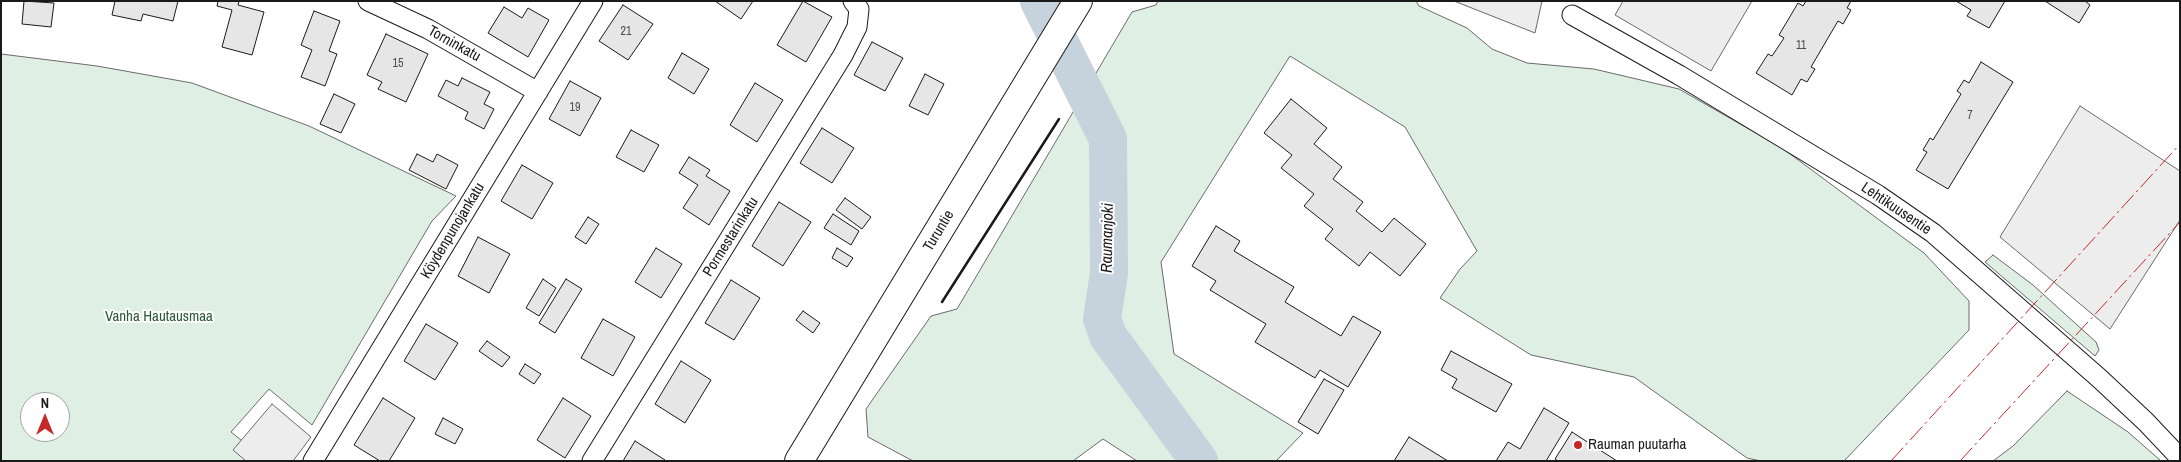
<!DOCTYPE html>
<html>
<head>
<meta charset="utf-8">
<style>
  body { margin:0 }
  #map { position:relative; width:2181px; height:462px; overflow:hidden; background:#fff; font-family:"Archivo Narrow",sans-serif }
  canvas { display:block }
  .frame { position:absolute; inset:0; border:2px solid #1a1a1a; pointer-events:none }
  .north { position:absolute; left:20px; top:392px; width:50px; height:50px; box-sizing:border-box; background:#fff; border:1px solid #a3a3a3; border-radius:50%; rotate:0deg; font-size:14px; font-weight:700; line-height:20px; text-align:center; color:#1a1a1a }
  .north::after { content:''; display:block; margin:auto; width:18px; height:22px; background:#c62828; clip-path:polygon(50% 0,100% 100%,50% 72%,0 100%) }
</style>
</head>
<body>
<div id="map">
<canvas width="2181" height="462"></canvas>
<div class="frame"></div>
<div class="north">N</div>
</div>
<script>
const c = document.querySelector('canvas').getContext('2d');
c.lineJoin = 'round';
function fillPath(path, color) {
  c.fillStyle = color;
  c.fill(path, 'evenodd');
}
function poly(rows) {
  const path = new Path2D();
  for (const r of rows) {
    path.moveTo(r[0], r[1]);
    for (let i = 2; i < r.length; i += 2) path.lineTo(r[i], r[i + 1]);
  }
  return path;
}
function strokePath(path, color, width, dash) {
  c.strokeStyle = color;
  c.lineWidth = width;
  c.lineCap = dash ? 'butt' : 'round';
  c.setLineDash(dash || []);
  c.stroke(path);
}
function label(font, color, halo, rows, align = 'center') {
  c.font = font + ' "Archivo Narrow",sans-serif';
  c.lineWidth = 4;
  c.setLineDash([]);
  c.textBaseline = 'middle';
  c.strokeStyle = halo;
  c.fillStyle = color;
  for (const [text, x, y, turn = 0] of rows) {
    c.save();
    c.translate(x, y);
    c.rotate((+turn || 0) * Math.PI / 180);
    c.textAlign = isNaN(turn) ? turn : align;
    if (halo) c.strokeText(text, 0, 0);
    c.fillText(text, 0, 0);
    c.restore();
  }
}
const green = poly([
  [1158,1,1416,1,1419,6,1467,28,1492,49,1527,63,1594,69,1679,89,1782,148,1924,253,1969,301,1969,330,1844,461,1761,461,1747,458,1634,377,1531,355,1440,298,1460,269,1477,251,1405,127,1290,56,1161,262,1174,354,1303,433,1276,461,1137,461,1103,439,1073,461,913,461,868,437,866,409,931,316,957,309,1132,12,1156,5,1158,1],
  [1,54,97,66,192,83,309,126,456,196,432,221,312,425,269,389,231,432,267,461,1,461,1,54],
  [30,402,60,402,60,432,30,432,30,402],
  [1993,255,2033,285,2096,342,2099,350,2095,356,1985,262,1993,255],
  [2067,391,2128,432,2161,461,1993,461,2013,446,2067,391]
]);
fillPath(green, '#e0efe3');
strokePath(green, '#6a6a6a', 1);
const parking = poly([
  [1454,1,1542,1,1535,33,1454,1],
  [1623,1,1752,1,1711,71,1615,15,1623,1],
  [2080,106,2180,171,2180,220,2110,329,2000,237,2080,106],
  [272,404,311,437,293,461,246,461,233,450,272,404]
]);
fillPath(parking, '#ededed');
strokePath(parking, '#6a6a6a', 1);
strokePath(poly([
  [1039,1,1108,139,1109,273,1102,319,1108,336,1199,461]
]), '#c6d2dc', 38);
const building = poly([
  [24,1,54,3,51,27,22,24,24,1],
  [115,1,178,1,173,21,143,14,141,21,112,15,115,1],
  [218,1,239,1,238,5,264,12,252,55,222,47,232,10,217,6,218,1],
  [715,1,753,1,741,19,715,1],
  [803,1,832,17,806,62,777,45,803,1],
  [1806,1,1851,1,1847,8,1851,10,1843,24,1838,21,1811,67,1815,69,1807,82,1801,79,1792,95,1756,73,1768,54,1772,56,1784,38,1779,35,1798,3,1803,6,1806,1],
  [1956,1,2005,1,1989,28,1967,16,1971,10,1956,1],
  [2045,1,2085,1,2090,5,2079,23,2045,1],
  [623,5,653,24,628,60,599,41,623,5],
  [504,7,522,18,528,8,549,20,528,57,488,33,504,7],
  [314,11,340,21,329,51,337,54,325,86,301,77,312,50,301,45,314,11],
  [386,34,428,54,406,102,378,89,382,82,367,75,386,34],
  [872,42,903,58,885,91,854,75,872,42],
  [682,53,709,69,694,94,668,78,682,53],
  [1981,62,2013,82,1948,189,1916,170,1927,152,1923,150,1930,138,1933,140,1961,94,1957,91,1964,80,1969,83,1981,62],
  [925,74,944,84,928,115,909,106,925,74],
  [462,78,490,92,484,104,494,109,484,129,465,119,468,112,438,96,446,80,458,86,462,78],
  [570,81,601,98,580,136,549,119,570,81],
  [755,83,783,100,757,142,730,125,755,83],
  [334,94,355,104,341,133,320,124,334,94],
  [1291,99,1327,128,1314,144,1342,167,1333,179,1363,202,1356,211,1382,232,1394,218,1426,244,1400,276,1370,252,1359,266,1325,239,1333,229,1304,206,1314,194,1281,168,1292,155,1264,133,1291,99],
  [822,128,854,148,832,183,800,163,822,128],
  [631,130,659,145,644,172,616,157,631,130],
  [417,154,433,162,437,154,458,165,446,189,409,170,417,154],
  [689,157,710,170,706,176,730,191,709,225,683,208,698,185,679,173,689,157],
  [522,165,553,183,532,219,501,201,522,165],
  [845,198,871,217,862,229,836,210,845,198],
  [779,202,811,222,783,266,752,246,779,202],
  [833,214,859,231,851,245,824,228,833,214],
  [588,217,599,224,586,244,575,237,588,217],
  [1216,226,1240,241,1234,251,1294,287,1285,302,1341,336,1353,316,1381,332,1348,387,1320,370,1315,378,1255,342,1266,324,1210,290,1216,281,1192,266,1216,226],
  [478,237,510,254,489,293,458,276,478,237],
  [656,248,682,264,661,298,635,282,656,248],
  [837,248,853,258,847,267,832,258,837,248],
  [543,279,556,288,539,316,526,308,543,279],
  [566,279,582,289,555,333,539,323,566,279],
  [731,280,760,298,734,340,705,323,731,280],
  [803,311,820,323,813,333,796,320,803,311],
  [603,319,635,337,613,376,581,358,603,319],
  [426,324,458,343,435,380,404,361,426,324],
  [487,341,510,357,502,367,479,351,487,341],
  [1451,351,1512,384,1496,412,1452,388,1457,379,1441,370,1451,351],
  [681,361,711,380,685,423,655,404,681,361],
  [525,364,541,374,534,384,519,374,525,364],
  [1324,379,1344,390,1318,434,1298,422,1324,379],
  [383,398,415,418,389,461,380,461,354,445,383,398],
  [563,398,591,416,565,458,537,440,563,398],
  [1544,408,1569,423,1546,461,1496,461,1508,442,1520,449,1544,408],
  [443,418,463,429,455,444,435,434,443,418],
  [1572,432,1617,461,1558,461,1555,459,1572,432],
  [1409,437,1448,461,1394,461,1409,437],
  [635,441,665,460,665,461,623,461,635,441]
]);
fillPath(building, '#e6e6e6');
strokePath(building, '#1a1a1a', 1);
const street = poly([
  [368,1,428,29,538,92],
  [1572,15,1679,75,1810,154,1878,195,1933,233,2099,378,2146,422,2180,458],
  [313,461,593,1],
  [592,461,843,55,857,27,859,9,853,1]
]);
const highway = poly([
  [799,461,1078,1]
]);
strokePath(street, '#1a1a1a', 21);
strokePath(highway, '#1a1a1a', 30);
strokePath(street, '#fff', 19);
strokePath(highway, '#fff', 28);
strokePath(poly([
  [942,302,1059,119]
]), '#1a1a1a', 2.5);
strokePath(poly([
  [1891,461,2180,144],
  [1960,461,2180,222]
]), '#c62828', 1, [18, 4, 2.5, 4]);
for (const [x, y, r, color] of [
  [1578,445,5,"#c62828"]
]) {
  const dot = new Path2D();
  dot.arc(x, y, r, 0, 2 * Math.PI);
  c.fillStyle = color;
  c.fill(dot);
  strokePath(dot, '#fff', 2);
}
label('12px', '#4d4d4d', null, [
  ["21",626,32],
  ["11",1801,46],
  ["15",398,64],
  ["19",575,108],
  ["7",1970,116]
]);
label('15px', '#1a1a1a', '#fff', [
  ["Torninkatu",454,44,29],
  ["Lehtikuusentie",1896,209,34],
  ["Köydenpunojankatu",453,231,-59],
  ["Turuntie",939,231,-59],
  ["Pormestarinkatu",731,237,-58]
]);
label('15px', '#2b5a34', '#fff', [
  ["Vanha Hautausmaa",159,317]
]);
label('15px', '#1a1a1a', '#fff', [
  ["Rauman puutarha",1588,445]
], 'left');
label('italic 16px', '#1a1a1a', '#fff', [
  ["Raumanjoki",1108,238,-89]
]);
</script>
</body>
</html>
